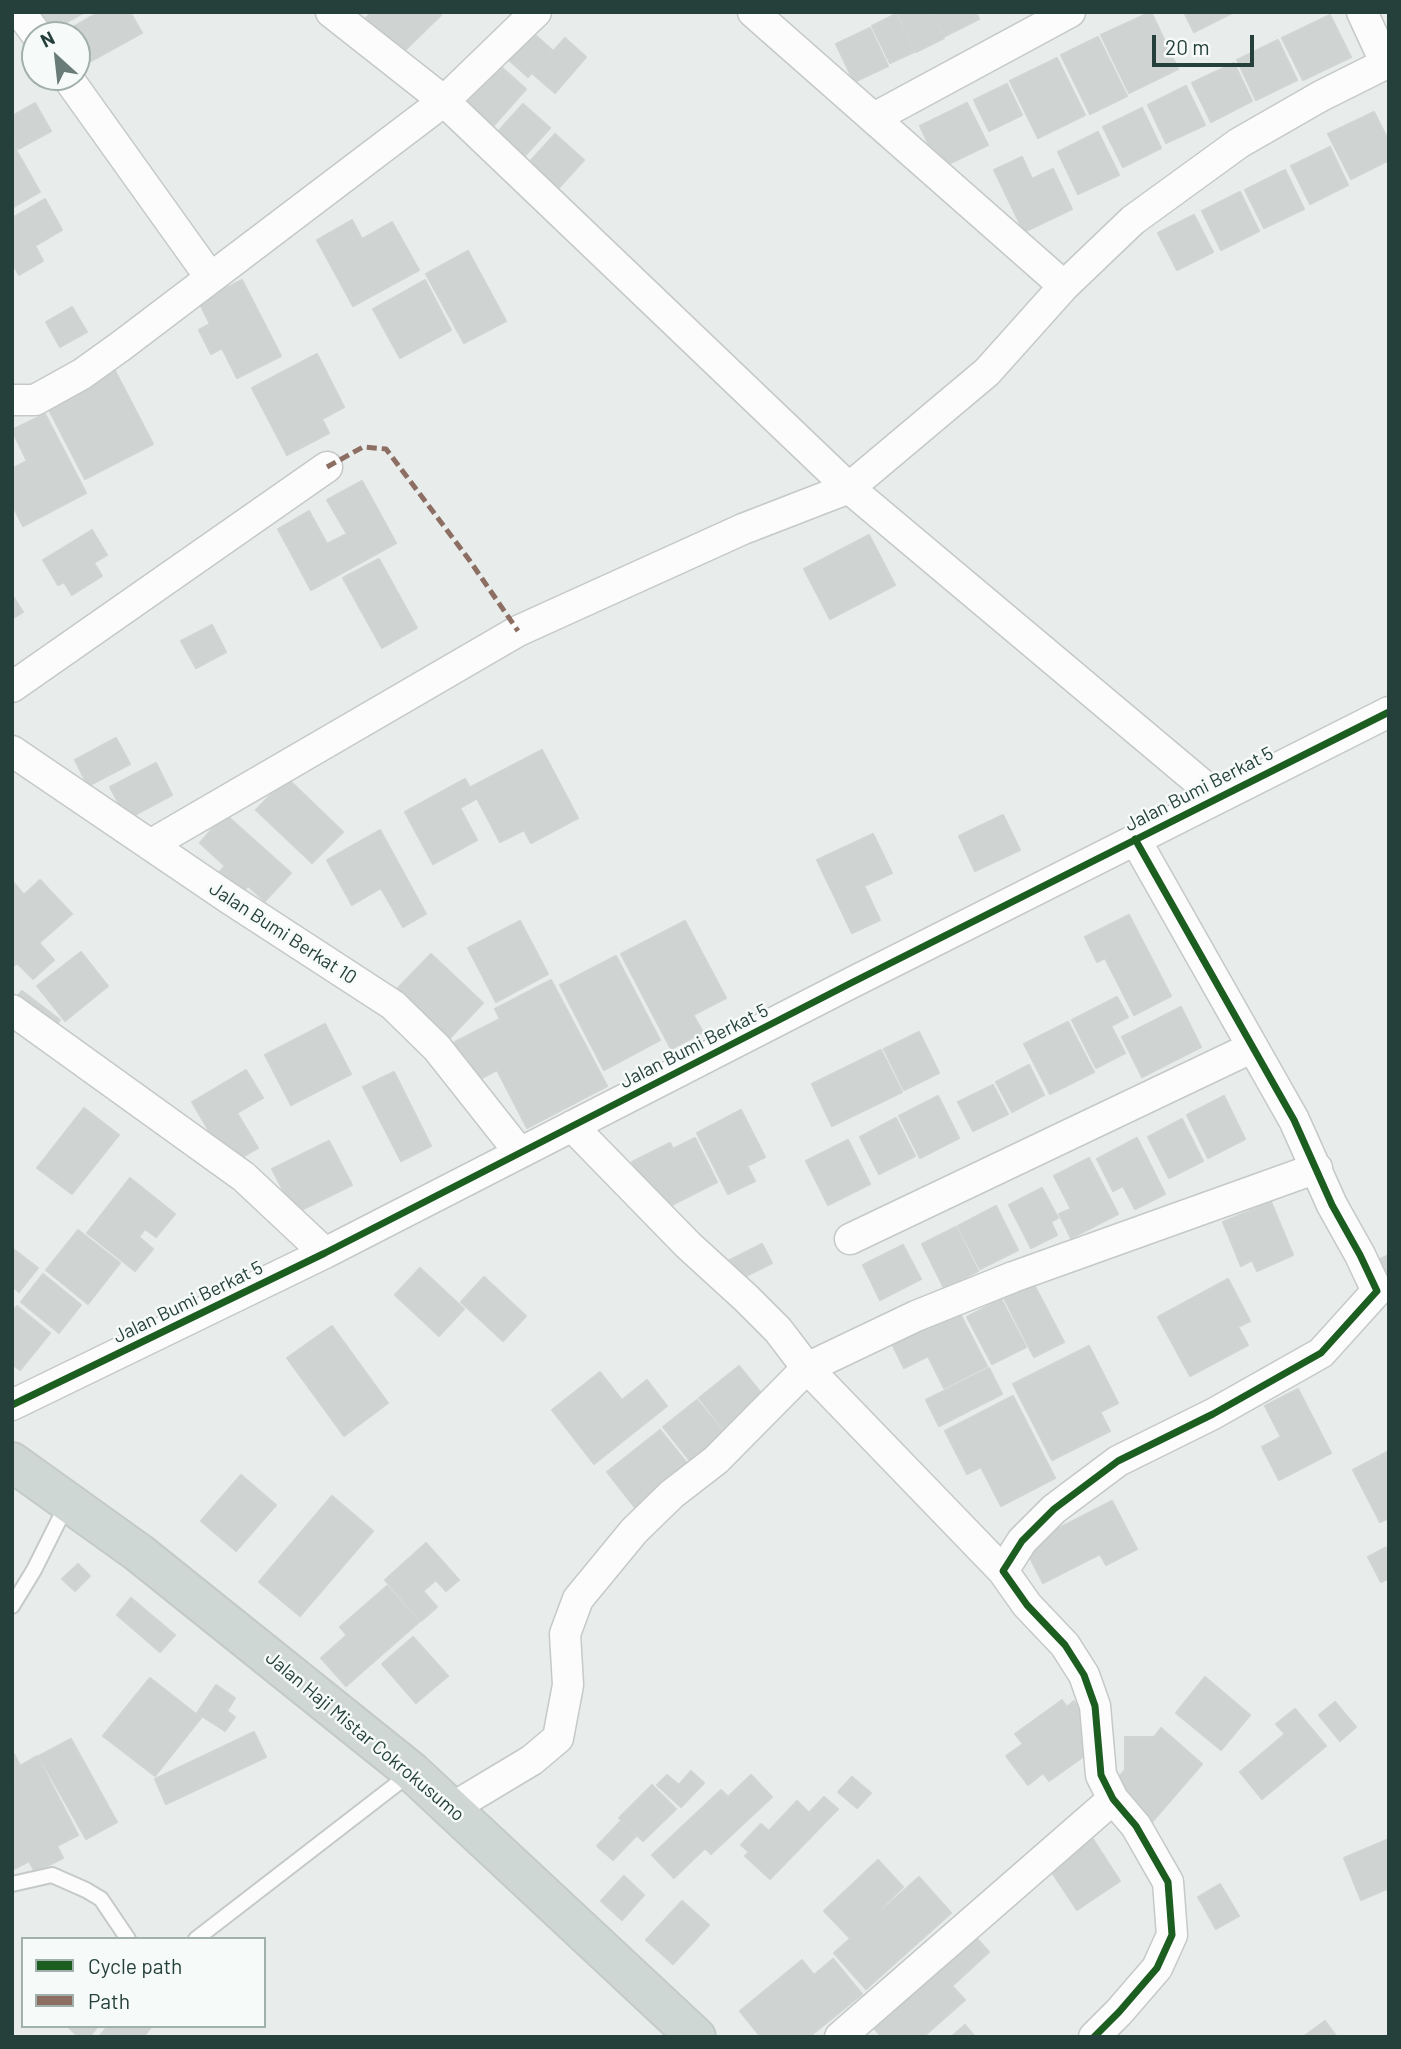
<!DOCTYPE html>
<html>
<head>
<meta charset="utf-8">
<style>
  body { margin:0 }
  #map { position:relative; width:1401px; height:2049px; overflow:hidden; background:#e8ecea; font-family:Barlow,sans-serif }
  canvas { display:block }
  .frame { position:absolute; inset:0; border:14px solid #25403a; pointer-events:none }
  .legend { position:absolute; left:21px; top:1937px; width:245px; height:91px; box-sizing:border-box; background:#f6faf9; border:2px solid #a2b0ad; margin:0; padding:9px 12px; list-style:none; font-size:21px; color:#25403a }
  .legend li { display:flex; align-items:center; gap:14px; height:35px }
  .legend b { width:35px; border:2px solid #a2b0ad }
  .north { position:absolute; left:21px; top:21px; width:70px; height:70px; box-sizing:border-box; background:#f6faf9; border:2px solid #a2b0ad; border-radius:50%; rotate:333deg; font-size:19px; font-weight:700; line-height:28px; text-align:center; color:#25403a }
  .north::after { content:''; display:block; margin:auto; width:24px; height:32px; background:#697c78; clip-path:polygon(50% 0,100% 100%,50% 72%,0 100%) }
  .scale { position:absolute; left:1152px; top:35px; width:102px; height:32px; box-sizing:border-box; border:4px solid #25403a; border-top:0; padding-left:9px; font-size:21px; line-height:24px; white-space:nowrap; color:#25403a; -webkit-text-stroke:5px #f6faf9; paint-order:stroke }
</style>
</head>
<body>
<div id="map">
<canvas width="1401" height="2049"></canvas>
<div class="frame"></div>
<ul class="legend">
<li><b style="height:9px;background:#1b5e20"></b>Cycle path</li>
<li><b style="height:9px;background:#8d6e63"></b>Path</li>
</ul>
<div class="north">N</div>
<div class="scale">20 m</div>
</div>
<script>
const c = document.querySelector('canvas').getContext('2d');
c.lineJoin = 'round';
function fillPath(path, color) {
  c.fillStyle = color;
  c.fill(path, 'evenodd');
}
function poly(rows) {
  const path = new Path2D();
  for (const r of rows) {
    path.moveTo(r[0], r[1]);
    for (let i = 2; i < r.length; i += 2) path.lineTo(r[i], r[i + 1]);
  }
  return path;
}
function strokePath(path, color, width, dash) {
  c.strokeStyle = color;
  c.lineWidth = width;
  c.lineCap = dash ? 'butt' : 'round';
  c.setLineDash(dash || []);
  c.stroke(path);
}
function label(font, color, halo, rows, align = 'center') {
  c.font = font + ' Barlow,sans-serif';
  c.lineWidth = 5;
  c.setLineDash([]);
  c.textBaseline = 'middle';
  c.strokeStyle = halo;
  c.fillStyle = color;
  for (const [text, x, y, turn = 0] of rows) {
    c.save();
    c.translate(x, y);
    c.rotate((+turn || 0) * Math.PI / 180);
    c.textAlign = isNaN(turn) ? turn : align;
    if (halo) c.strokeText(text, 0, 0);
    c.fillText(text, 0, 0);
    c.restore();
  }
}
const building = poly([
  [26,12,85,12,44,35,26,12],
  [99,12,130,12,142,33,77,69,77,35,59,35,99,12],
  [372,12,439,12,441,15,397,58,361,23,372,12],
  [931,12,944,38,916,52,898,13,931,12],
  [933,12,976,12,979,19,945,36,933,12],
  [1151,12,1178,69,1129,93,1101,35,1151,12],
  [1184,12,1234,12,1194,32,1184,12],
  [896,14,914,52,890,63,872,26,896,14],
  [1330,15,1351,57,1303,80,1282,38,1330,15],
  [524,25,552,50,528,77,500,52,524,25],
  [870,28,888,66,854,82,836,44,870,28],
  [1098,37,1127,96,1090,114,1061,55,1098,37],
  [565,38,586,57,555,93,533,74,565,38],
  [1278,40,1297,80,1256,100,1237,60,1278,40],
  [491,58,526,89,487,133,451,102,491,58],
  [1057,58,1085,115,1038,138,1010,81,1057,58],
  [1234,63,1252,101,1211,122,1192,83,1234,63],
  [1007,84,1022,115,989,131,974,100,1007,84],
  [1186,86,1205,125,1166,143,1148,105,1186,86],
  [35,103,51,131,18,149,12,139,12,116,35,103],
  [967,103,988,145,940,168,920,126,967,103],
  [523,104,550,128,522,159,495,135,523,104],
  [1142,108,1161,148,1123,167,1103,127,1142,108],
  [1374,112,1389,142,1389,160,1351,179,1328,134,1374,112],
  [1098,132,1119,175,1078,194,1058,152,1098,132],
  [555,134,584,160,555,192,526,166,555,134],
  [12,143,40,192,12,208,12,143],
  [1330,147,1348,185,1310,204,1291,166,1330,147],
  [1022,157,1032,179,1053,169,1072,209,1024,232,994,170,1022,157],
  [1285,170,1304,209,1264,228,1245,190,1285,170],
  [1240,192,1259,231,1221,250,1202,211,1240,192],
  [45,199,62,230,35,246,43,261,19,275,12,263,12,218,45,199],
  [1194,215,1213,252,1177,270,1158,233,1194,215],
  [352,220,362,239,392,222,419,270,353,306,317,240,352,220],
  [468,251,506,321,464,343,426,274,468,251],
  [242,280,281,356,237,378,222,348,211,354,199,330,210,324,199,302,242,280],
  [425,280,451,330,400,358,373,309,425,280],
  [72,307,87,332,60,347,46,322,72,307],
  [317,354,344,407,322,419,329,433,287,455,252,388,317,354],
  [113,367,153,444,85,479,45,402,113,367],
  [45,414,86,493,23,526,12,504,12,469,27,461,12,430,45,414],
  [362,481,396,543,311,590,278,529,309,511,327,544,347,534,327,500,362,481],
  [92,530,107,555,94,563,102,576,72,595,64,582,58,585,43,560,92,530],
  [869,535,895,585,830,619,804,569,869,535],
  [379,559,417,628,382,648,343,578,379,559],
  [12,595,23,612,12,619,12,595],
  [212,625,226,652,196,668,181,641,212,625],
  [116,738,130,764,88,786,75,760,116,738],
  [542,750,578,818,531,843,524,830,500,842,471,787,542,750],
  [156,763,172,795,127,819,110,787,156,763],
  [287,778,343,832,312,863,256,810,287,778],
  [465,779,476,799,460,808,477,840,433,864,405,812,465,779],
  [225,814,291,873,265,901,248,886,239,896,216,876,225,866,200,843,225,814],
  [1003,815,1020,850,975,871,959,836,1003,815],
  [380,830,426,914,403,927,381,888,352,905,327,860,380,830],
  [873,834,892,873,864,886,880,920,852,933,817,860,873,834],
  [40,880,72,914,39,943,54,960,33,979,17,963,12,967,12,881,24,895,40,880],
  [1129,915,1171,996,1134,1015,1105,958,1097,962,1085,937,1129,915],
  [520,921,548,974,496,1002,468,948,520,921],
  [685,921,726,998,693,1015,703,1032,671,1049,621,954,685,921],
  [81,952,108,986,65,1021,37,986,81,952],
  [431,954,483,1003,448,1040,396,990,431,954],
  [616,956,660,1040,604,1070,560,985,616,956],
  [551,980,607,1086,527,1128,497,1070,474,1082,453,1043,500,1019,495,1009,551,980],
  [22,991,60,1020,49,1034,12,1003,22,991],
  [1117,997,1128,1017,1111,1026,1125,1053,1096,1068,1072,1020,1117,997],
  [1181,1007,1201,1047,1142,1077,1122,1037,1181,1007],
  [1068,1022,1094,1072,1050,1094,1024,1044,1068,1022],
  [325,1024,351,1074,291,1105,265,1055,325,1024],
  [919,1032,939,1073,904,1090,884,1049,919,1032],
  [881,1050,902,1092,832,1126,812,1084,881,1050],
  [1029,1065,1044,1095,1012,1112,996,1082,1029,1065],
  [246,1070,263,1098,237,1113,258,1148,229,1165,192,1102,246,1070],
  [394,1072,431,1146,401,1161,363,1087,394,1072],
  [993,1085,1008,1114,973,1131,958,1102,993,1085],
  [938,1096,959,1138,920,1158,899,1116,938,1096],
  [1224,1096,1245,1139,1208,1158,1187,1115,1224,1096],
  [84,1108,119,1135,72,1194,37,1168,84,1108],
  [741,1110,765,1157,747,1166,755,1181,728,1194,697,1133,741,1110],
  [896,1118,915,1156,879,1174,860,1137,896,1118],
  [1182,1119,1203,1161,1169,1178,1148,1137,1182,1119],
  [695,1138,717,1182,658,1212,632,1162,670,1143,673,1149,695,1138],
  [1137,1138,1165,1194,1135,1209,1123,1186,1113,1191,1097,1159,1137,1138],
  [848,1140,870,1184,828,1205,806,1161,848,1140],
  [329,1141,352,1185,295,1213,272,1169,329,1141],
  [1089,1158,1118,1214,1071,1238,1059,1214,1071,1209,1054,1176,1089,1158],
  [130,1178,175,1214,156,1237,145,1229,139,1237,153,1249,135,1271,87,1233,130,1178],
  [1042,1188,1058,1218,1051,1222,1057,1235,1031,1248,1009,1205,1042,1188],
  [1271,1202,1293,1255,1257,1271,1252,1260,1241,1266,1223,1222,1271,1202],
  [996,1206,1018,1250,980,1269,958,1226,996,1206],
  [956,1227,978,1271,944,1288,922,1244,956,1227],
  [78,1230,120,1263,88,1304,46,1270,78,1230],
  [762,1244,772,1263,738,1280,728,1261,762,1244],
  [903,1245,921,1279,880,1300,863,1265,903,1245],
  [12,1248,38,1268,19,1292,12,1286,12,1248],
  [1389,1255,1389,1291,1367,1265,1389,1255],
  [420,1268,464,1309,439,1336,395,1295,420,1268],
  [43,1274,81,1305,59,1333,21,1302,43,1274],
  [484,1277,526,1316,503,1341,461,1302,484,1277],
  [1031,1279,1064,1342,1034,1357,1002,1294,1031,1279],
  [1228,1279,1250,1321,1238,1327,1248,1345,1190,1376,1158,1317,1228,1279],
  [1001,1299,1026,1347,992,1364,967,1317,1001,1299],
  [17,1306,50,1333,20,1370,12,1364,12,1312,17,1306],
  [957,1308,987,1366,944,1388,928,1356,904,1368,891,1342,957,1308],
  [332,1326,388,1403,344,1436,287,1358,332,1326],
  [1089,1346,1118,1403,1100,1412,1110,1431,1052,1460,1013,1384,1089,1346],
  [739,1366,769,1403,728,1435,699,1398,739,1366],
  [989,1368,1002,1394,939,1426,926,1400,989,1368],
  [600,1372,622,1400,647,1380,667,1406,594,1464,552,1410,600,1372],
  [1298,1389,1331,1453,1279,1480,1262,1447,1281,1437,1265,1406,1298,1389],
  [1013,1396,1055,1478,1001,1506,981,1467,967,1474,945,1431,1013,1396],
  [697,1400,728,1438,694,1466,663,1427,697,1400],
  [660,1430,690,1467,636,1509,607,1472,660,1430],
  [1389,1451,1389,1518,1380,1522,1353,1470,1389,1451],
  [241,1475,276,1505,236,1551,201,1521,241,1475],
  [332,1496,373,1531,300,1616,259,1582,332,1496],
  [1112,1501,1137,1549,1106,1565,1100,1554,1043,1583,1024,1546,1112,1501],
  [426,1543,459,1580,446,1591,436,1580,423,1591,437,1607,421,1621,385,1580,426,1543],
  [1389,1546,1389,1578,1381,1582,1368,1557,1389,1546],
  [78,1564,90,1576,75,1591,62,1579,78,1564],
  [387,1586,419,1622,346,1686,321,1658,347,1635,340,1627,387,1586],
  [131,1598,175,1635,160,1652,117,1615,131,1598],
  [413,1637,448,1676,416,1703,382,1664,413,1637],
  [1205,1677,1250,1715,1221,1750,1176,1713,1205,1677],
  [150,1678,201,1718,155,1776,103,1736,150,1678],
  [216,1685,235,1698,227,1711,235,1717,225,1731,197,1713,216,1685],
  [1062,1700,1067,1707,1074,1701,1096,1732,1097,1747,1049,1781,1043,1773,1028,1785,1006,1756,1023,1744,1015,1734,1062,1700],
  [1335,1702,1356,1727,1340,1741,1319,1715,1335,1702],
  [1295,1709,1326,1746,1262,1799,1240,1772,1285,1734,1276,1724,1295,1709],
  [1161,1728,1202,1764,1152,1822,1110,1787,1125,1770,1125,1737,1154,1737,1161,1728],
  [254,1732,266,1757,166,1804,155,1779,254,1732],
  [71,1739,117,1822,86,1839,39,1756,71,1739],
  [14,1754,20,1766,37,1756,78,1835,57,1846,63,1858,35,1872,29,1861,14,1869,12,1865,14,1754],
  [691,1771,704,1783,681,1807,657,1785,667,1775,679,1785,691,1771],
  [751,1775,772,1797,711,1854,705,1848,674,1878,652,1855,721,1790,728,1797,751,1775],
  [852,1777,871,1793,857,1808,838,1792,852,1777],
  [652,1785,676,1809,643,1841,619,1818,652,1785],
  [824,1797,838,1809,770,1879,745,1856,749,1852,741,1845,761,1824,769,1831,797,1801,809,1813,824,1797],
  [620,1822,636,1836,613,1860,597,1846,620,1822],
  [1089,1833,1120,1881,1077,1910,1045,1862,1089,1833],
  [1389,1839,1389,1888,1361,1900,1344,1858,1389,1839],
  [878,1860,903,1887,850,1938,824,1911,878,1860],
  [624,1876,644,1895,622,1920,601,1901,624,1876],
  [919,1877,951,1913,866,1989,834,1953,919,1877],
  [1220,1884,1239,1916,1216,1929,1198,1897,1220,1884],
  [682,1901,709,1925,673,1964,646,1940,682,1901],
  [967,1928,989,1952,952,1986,965,2000,923,2037,882,2037,866,2019,967,1928],
  [833,1959,862,1994,809,2037,761,2037,740,2011,802,1960,814,1975,833,1959],
  [1325,2021,1337,2037,1303,2037,1325,2021],
  [965,2025,975,2037,951,2037,965,2025],
  [67,2026,98,2026,89,2037,79,2037,67,2026],
  [108,2026,152,2026,143,2037,99,2037,108,2026]
]);
fillPath(building, '#cfd3d2');
strokePath(building, '#d0d5d3', 2);
const lane = poly([
  [12,1606,34,1570,68,1502],
  [12,1884,52,1875,86,1890,101,1899,128,1939],
  [196,1939,411,1773]
]);
const street = poly([
  [20,12,37,35],
  [331,12,444,101,849,488,1217,797],
  [753,12,1064,286],
  [1362,12,1386,64],
  [67,77,210,277],
  [874,118,1070,12],
  [12,400,35,400,82,374,121,346,444,101,536,12],
  [12,687,327,467],
  [12,751,230,899,393,1005,437,1048,520,1153],
  [150,845,518,631,743,529,849,488,987,372,1064,286,1133,220,1239,143,1321,96,1389,62],
  [12,1010,244,1177,325,1253],
  [850,1239,1253,1047],
  [12,1405,325,1253,851,983,1389,712],
  [1003,1571,807,1368,916,1316,1013,1277,1317,1168],
  [452,1808,532,1760,558,1738,568,1685,565,1634,578,1599,634,1531,672,1494,716,1460,807,1368,778,1330,746,1298,688,1245,572,1126],
  [840,2037,1113,1799],
  [1094,2037,1119,2012,1157,1968,1172,1935,1168,1882,1136,1826,1113,1799,1101,1775,1095,1706,1084,1675,1065,1645,1027,1605,1003,1571,1022,1541,1054,1509,1118,1461,1213,1414,1321,1353,1377,1291,1360,1255,1332,1205,1294,1120,1135,839]
]);
const primary = poly([
  [12,1462,139,1553,412,1772,696,2037]
]);
strokePath(lane, '#c5c9c7', 18);
strokePath(street, '#c5c9c7', 33);
strokePath(primary, '#c3cac9', 42);
strokePath(lane, '#fcfcfc', 14);
strokePath(street, '#fcfcfc', 30);
strokePath(primary, '#cfd7d5', 38);
strokePath(poly([
  [327,467,363,447,386,449,470,561,518,631]
]), '#8d6e63', 5, [10, 5]);
strokePath(poly([
  [12,1405,325,1253,851,983,1389,712],
  [1094,2037,1119,2012,1157,1968,1172,1935,1168,1882,1136,1826,1113,1799,1101,1775,1095,1706,1084,1675,1065,1645,1027,1605,1003,1571,1022,1541,1054,1509,1118,1461,1213,1414,1321,1353,1377,1291,1360,1255,1332,1205,1294,1120,1135,839]
]), '#1b5e20', 7);
label('19px', '#25403a', '#f6faf9', [
  ["Jalan Bumi Berkat 5",1199,789,-27],
  ["Jalan Bumi Berkat 10",283,933,33],
  ["Jalan Bumi Berkat 5",694,1046,-27],
  ["Jalan Bumi Berkat 5",188,1302,-26],
  ["Jalan Haji Mistar Cokrokusumo",365,1736,40]
]);
</script>
</body>
</html>
